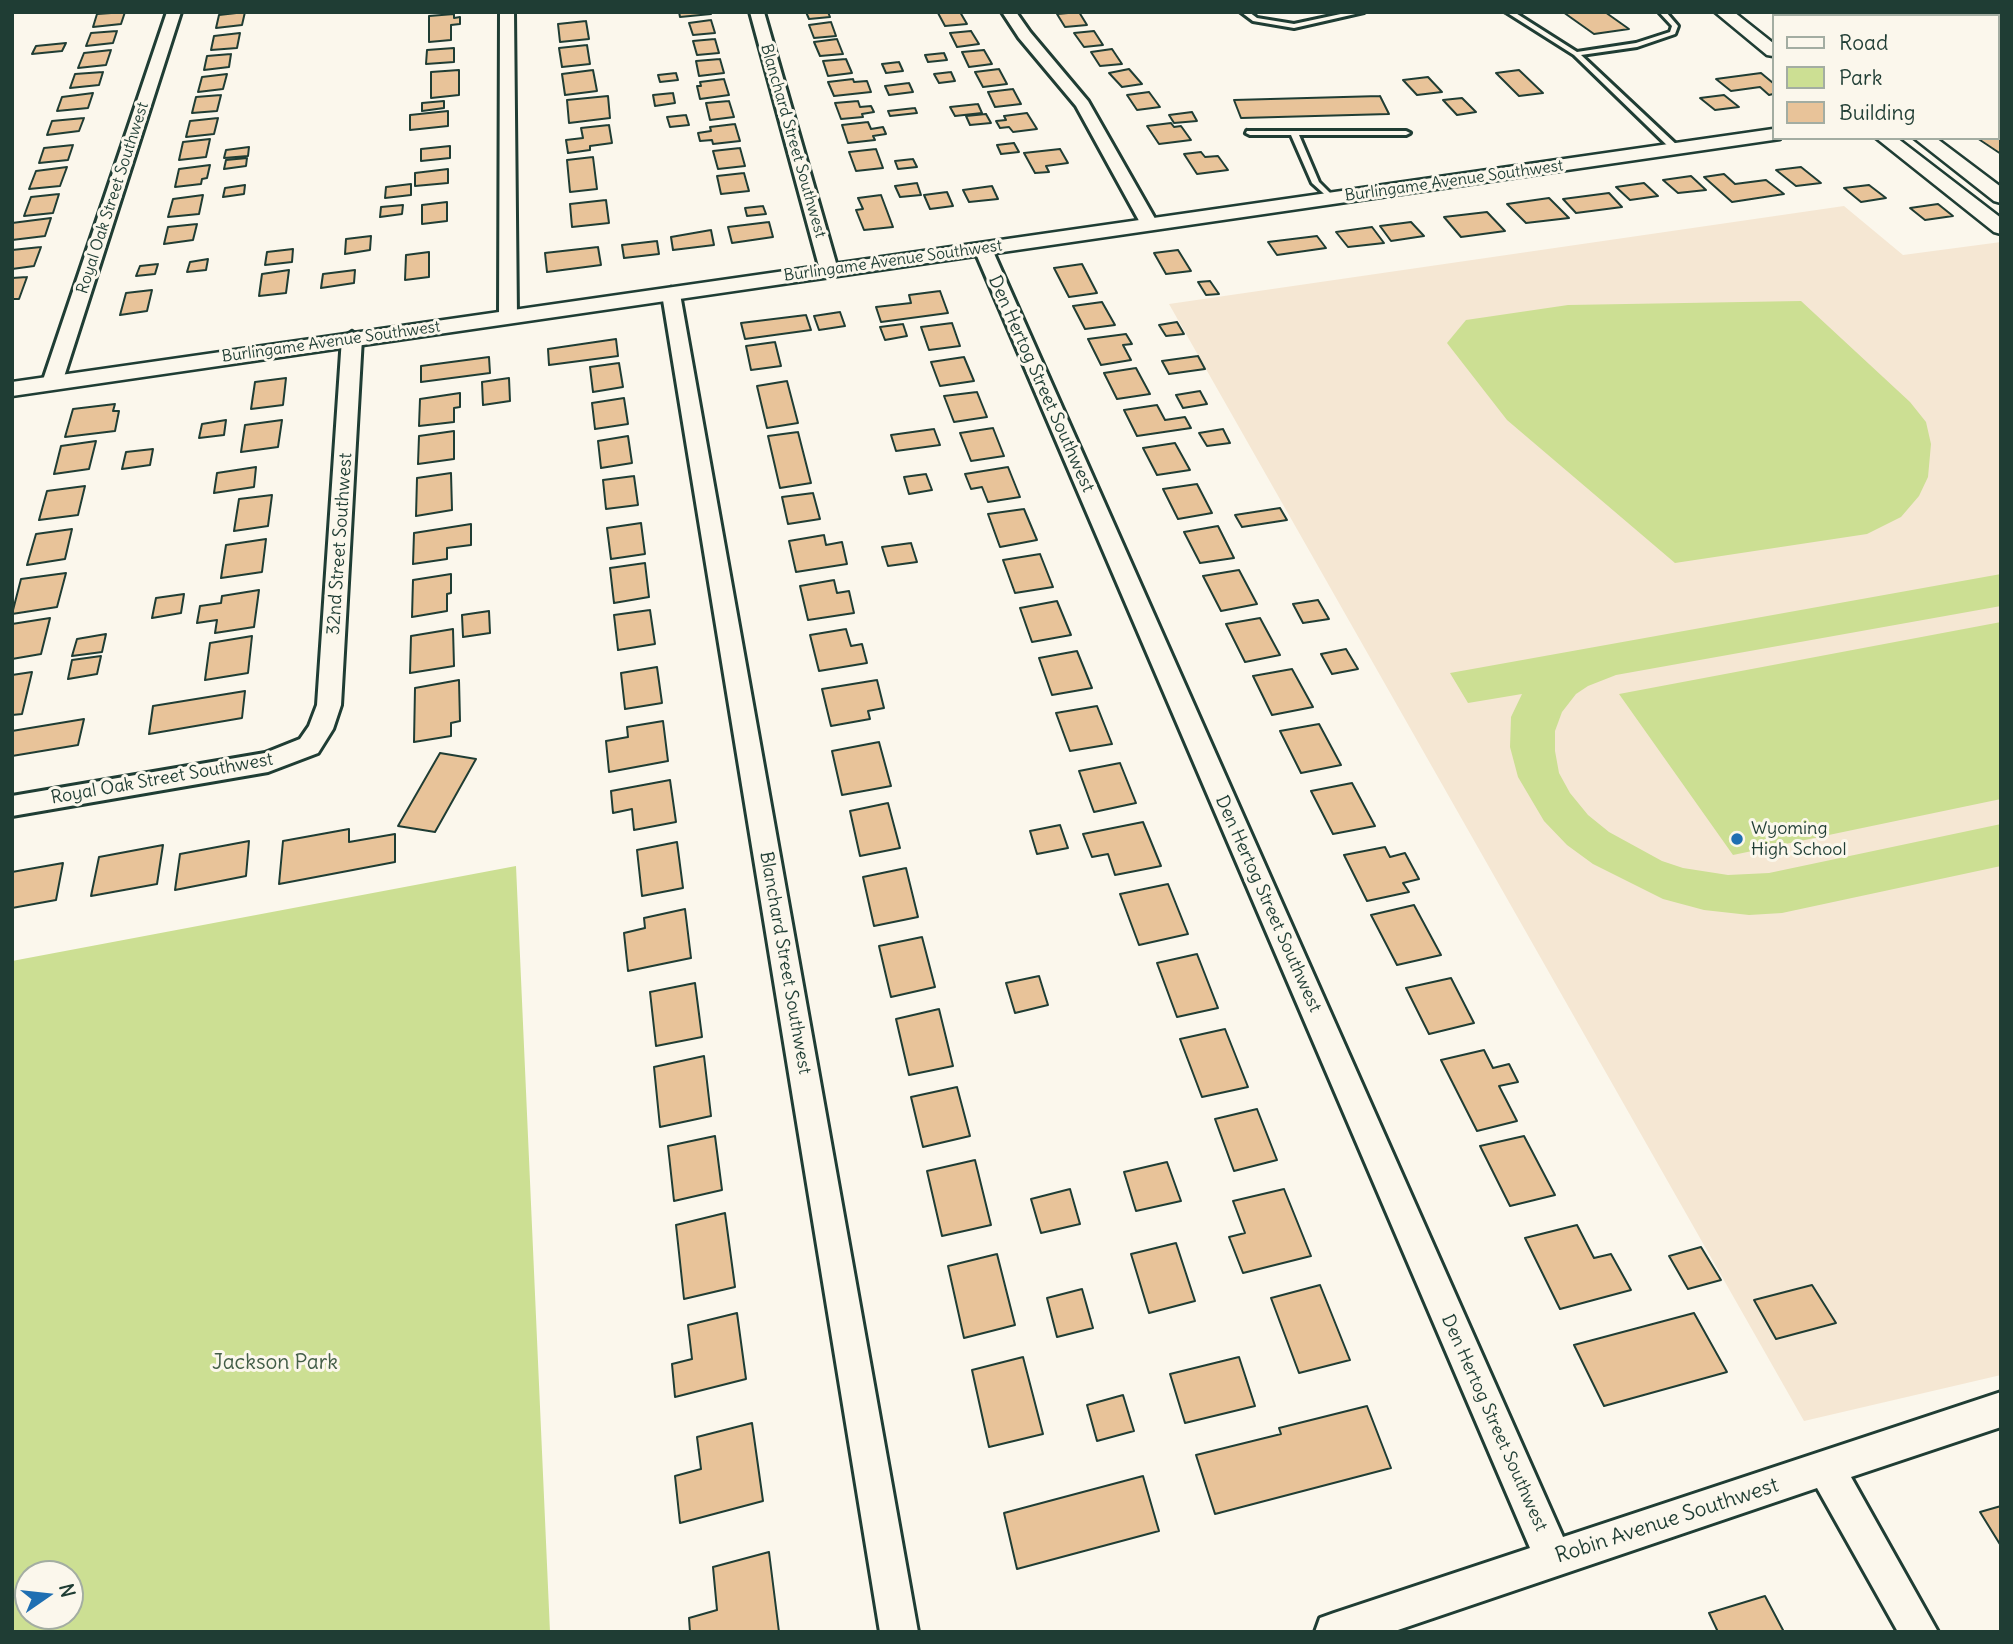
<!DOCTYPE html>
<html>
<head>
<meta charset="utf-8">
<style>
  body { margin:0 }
  #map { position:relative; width:2013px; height:1644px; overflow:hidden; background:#fbf7ec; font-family:Delius,sans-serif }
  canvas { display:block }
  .frame { position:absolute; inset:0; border:14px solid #1f3d34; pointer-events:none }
  .legend { position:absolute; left:1772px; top:14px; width:228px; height:126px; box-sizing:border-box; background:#fbf7ec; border:2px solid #a3ada2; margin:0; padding:9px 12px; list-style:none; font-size:21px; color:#1f3d34 }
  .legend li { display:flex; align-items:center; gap:14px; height:35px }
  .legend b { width:35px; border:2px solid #a3ada2 }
  .north { position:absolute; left:14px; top:1560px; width:70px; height:70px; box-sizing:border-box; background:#fbf7ec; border:2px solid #a3ada2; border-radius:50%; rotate:76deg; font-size:19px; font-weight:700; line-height:28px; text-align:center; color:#1f3d34 }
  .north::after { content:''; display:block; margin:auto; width:24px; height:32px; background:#1f6fb2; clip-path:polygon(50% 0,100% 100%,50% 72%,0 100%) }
</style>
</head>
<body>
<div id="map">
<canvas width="2013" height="1644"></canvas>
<div class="frame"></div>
<ul class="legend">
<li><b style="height:9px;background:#fbf7ec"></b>Road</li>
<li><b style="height:19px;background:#ccdf93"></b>Park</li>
<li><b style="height:19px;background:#e8c399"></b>Building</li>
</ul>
<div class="north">N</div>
</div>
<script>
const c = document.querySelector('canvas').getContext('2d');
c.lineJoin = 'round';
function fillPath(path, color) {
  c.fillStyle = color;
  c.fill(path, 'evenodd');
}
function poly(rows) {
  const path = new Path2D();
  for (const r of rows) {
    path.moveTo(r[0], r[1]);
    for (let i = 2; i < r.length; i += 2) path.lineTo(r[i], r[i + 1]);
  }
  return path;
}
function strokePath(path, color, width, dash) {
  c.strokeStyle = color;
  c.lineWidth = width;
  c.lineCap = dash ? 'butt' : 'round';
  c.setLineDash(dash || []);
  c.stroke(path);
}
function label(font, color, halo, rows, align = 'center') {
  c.font = font + ' Delius,sans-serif';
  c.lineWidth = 6;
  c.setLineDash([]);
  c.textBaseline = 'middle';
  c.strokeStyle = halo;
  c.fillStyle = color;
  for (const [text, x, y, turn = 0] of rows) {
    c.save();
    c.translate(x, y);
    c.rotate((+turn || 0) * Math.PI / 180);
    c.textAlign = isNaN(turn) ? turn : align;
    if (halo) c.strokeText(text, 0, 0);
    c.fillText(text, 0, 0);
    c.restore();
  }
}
fillPath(poly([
  [1844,206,1903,255,2001,242,2001,1375,1804,1421,1169,304]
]), '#f5e7d3');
fillPath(poly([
  [1801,301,1910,402,1926,422,1931,444,1928,477,1919,496,1901,517,1867,534,1675,563,1507,420,1447,343,1466,320,1568,305],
  [2001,574,2001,606,1616,675,1588,686,1576,694,1562,712,1555,731,1555,751,1559,773,1570,793,1588,815,1609,832,1662,861,1683,868,1728,875,1769,873,2001,824,2001,866,1782,913,1749,915,1704,910,1663,899,1593,864,1567,845,1544,821,1518,777,1510,747,1511,717,1522,694,1468,703,1450,673],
  [2001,622,2001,799,1733,855,1619,694],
  [516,866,550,1632,12,1632,12,961],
  [28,1574,70,1574,70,1616,28,1616]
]), '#ccdf93');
const building = poly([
  [125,12,121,24,93,27,97,14,125,12],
  [245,12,242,25,216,28,219,15,245,12],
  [679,12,710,12,711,14,680,17,679,12],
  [806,12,828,12,830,17,809,19,806,12],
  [960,12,967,24,945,26,938,13,960,12],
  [1079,12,1087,25,1065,27,1057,14,1079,12],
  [1563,12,1605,12,1629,29,1594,34,1563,12],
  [1894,12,1978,12,1984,16,1899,16,1894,12],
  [454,14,454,18,460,17,460,24,451,25,451,40,429,42,429,16,454,14],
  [711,20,715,33,693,35,689,23,711,20],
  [586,21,589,39,560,42,558,24,586,21],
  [831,22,836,36,814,38,809,25,831,22],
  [117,31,113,43,86,46,91,33,117,31],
  [971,31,979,44,957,47,950,33,971,31],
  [1094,31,1103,45,1084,47,1074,33,1094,31],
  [240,33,237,48,211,50,214,36,240,33],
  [715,39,719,53,697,55,693,41,715,39],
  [837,39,843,54,820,56,814,42,837,39],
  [66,43,62,51,32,54,36,46,66,43],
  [587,45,590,64,562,67,559,48,587,45],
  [454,48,454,62,426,64,427,50,454,48],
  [1112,49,1122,64,1100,66,1091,52,1112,49],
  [111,50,106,65,78,68,84,53,111,50],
  [984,50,992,64,969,67,962,52,984,50],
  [944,53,947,60,928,62,925,55,944,53],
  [231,54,229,67,204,70,207,56,231,54],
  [720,59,724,73,699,76,696,61,720,59],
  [846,59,852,73,828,76,823,61,846,59],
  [899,62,903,71,886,73,882,64,899,62],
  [999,69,1007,84,983,87,975,72,999,69],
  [1129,69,1142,84,1122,87,1109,73,1129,69],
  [459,70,459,95,431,98,431,72,459,70],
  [593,70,597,91,565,95,562,74,593,70],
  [1519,70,1543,93,1519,96,1496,73,1519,70],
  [103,72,99,85,70,88,75,74,103,72],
  [951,72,955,81,939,83,934,74,951,72],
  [676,73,678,80,660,82,658,75,676,73],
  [1761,73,1773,83,1773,94,1769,95,1760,87,1731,91,1716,79,1761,73],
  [227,74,223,89,198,92,202,77,227,74],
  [1428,77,1442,92,1417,95,1403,80,1428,77],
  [724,79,729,95,700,99,697,86,701,86,700,82,724,79],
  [853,79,854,82,867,81,871,92,834,96,828,82,853,79],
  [909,83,913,92,889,95,885,86,909,83],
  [1013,89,1021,104,995,107,988,92,1013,89],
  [1149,92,1160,107,1137,110,1127,95,1149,92],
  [93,93,88,108,57,111,62,97,93,93],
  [673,93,675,103,655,106,653,95,673,93],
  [221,95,217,111,192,113,196,97,221,95],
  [1724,95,1739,107,1715,110,1700,98,1724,95],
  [608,96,610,118,569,123,567,100,608,96],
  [1380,96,1389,114,1241,118,1234,100,1380,96],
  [1462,98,1476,112,1457,115,1443,100,1462,98],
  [444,101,444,108,422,111,422,103,444,101],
  [729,101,734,117,710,120,706,103,729,101],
  [858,101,860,107,871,106,874,112,862,114,863,117,841,119,835,103,858,101],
  [978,104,982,113,955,116,950,107,978,104],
  [915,108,917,113,890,116,888,111,915,108],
  [448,111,448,126,410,130,410,115,448,111],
  [1192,112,1197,121,1174,123,1169,115,1192,112],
  [1027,113,1037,129,1013,132,1009,127,1000,128,996,121,1006,120,1004,116,1027,113],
  [986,114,991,123,970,125,966,116,986,114],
  [686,115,689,125,670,127,667,117,686,115],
  [84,118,79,131,47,135,52,121,84,118],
  [218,118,214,134,186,137,190,121,218,118],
  [868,122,871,129,883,127,886,134,873,136,875,140,848,143,842,125,868,122],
  [1171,123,1174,127,1181,126,1191,140,1159,144,1147,126,1171,123],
  [735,124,740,141,713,144,712,140,700,141,698,133,711,131,710,127,735,124],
  [609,125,612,143,590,146,590,150,568,153,566,140,583,138,581,128,609,125],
  [1997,127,2001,127,2001,154,1977,138,1997,138,1997,127],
  [210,139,206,157,179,160,183,142,210,139],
  [1014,143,1019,152,1001,154,997,145,1014,143],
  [73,145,68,160,39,163,44,148,73,145],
  [450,146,450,158,421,161,421,149,450,146],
  [249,147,248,156,224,158,226,150,249,147],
  [740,148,745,166,718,169,713,151,740,148],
  [876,149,883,168,856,171,849,152,876,149],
  [1060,149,1068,163,1046,166,1049,172,1035,173,1024,153,1060,149],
  [1201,152,1205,157,1218,156,1228,170,1197,174,1184,154,1201,152],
  [593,157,597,189,570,192,567,160,593,157],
  [247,158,246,166,224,169,226,160,247,158],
  [913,159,917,167,898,169,895,161,913,159],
  [210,165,207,178,202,179,201,184,175,187,179,169,210,165],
  [67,167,60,186,29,189,36,171,67,167],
  [1801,167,1821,183,1796,186,1776,170,1801,167],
  [448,169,448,183,415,186,415,173,448,169],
  [744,173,749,191,721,194,717,176,744,173],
  [1724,174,1735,184,1766,180,1784,194,1732,202,1704,177,1724,174],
  [1691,176,1706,190,1678,193,1663,180,1691,176],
  [917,183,921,195,900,197,895,186,917,183],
  [1644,183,1658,196,1630,200,1616,187,1644,183],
  [411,184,411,195,385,198,386,187,411,184],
  [245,185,244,194,223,197,225,188,245,185],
  [1869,185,1886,198,1861,202,1844,188,1869,185],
  [992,186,998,199,969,202,963,190,992,186],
  [947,192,953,206,930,209,924,195,947,192],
  [1609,193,1622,207,1576,213,1563,199,1609,193],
  [59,194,53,213,24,216,31,197,59,194],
  [203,195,199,214,168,217,173,199,203,195],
  [881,195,893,227,864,230,856,210,863,209,858,198,881,195],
  [1549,198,1569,218,1526,223,1507,204,1549,198],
  [606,200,609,223,572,227,570,204,606,200],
  [447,202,447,221,422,224,422,205,447,202],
  [1938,204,1953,216,1925,220,1910,208,1938,204],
  [403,205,402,214,380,217,381,207,403,205],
  [763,206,766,214,747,216,745,208,763,206],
  [1487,212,1505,231,1461,237,1444,217,1487,212],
  [51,218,45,236,12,240,12,223,51,218],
  [769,222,773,237,732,243,728,227,769,222],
  [1411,222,1424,236,1391,241,1380,226,1411,222],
  [197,224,193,240,164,244,168,227,197,224],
  [1372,227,1384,243,1348,247,1336,232,1372,227],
  [711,230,714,245,673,250,671,237,711,230],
  [371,236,370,250,345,254,346,239,371,236],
  [1317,236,1326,248,1277,255,1268,242,1317,236],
  [657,241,659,254,624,258,622,245,657,241],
  [41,247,34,266,12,269,12,250,41,247],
  [598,247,601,265,547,272,545,253,598,247],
  [293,249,292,262,265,265,267,252,293,249],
  [1178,250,1191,271,1166,274,1154,253,1178,250],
  [429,252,429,277,405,280,406,255,429,252],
  [208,259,206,270,187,272,190,262,208,259],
  [158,264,155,274,136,276,140,266,158,264],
  [1082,264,1097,293,1069,297,1054,268,1082,264],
  [289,270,286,293,259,296,262,274,289,270],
  [355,270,354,283,321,288,323,274,355,270],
  [27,277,19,299,12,299,12,278,27,277],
  [1210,281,1219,294,1206,295,1198,282,1210,281],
  [152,290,147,311,120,315,126,293,152,290],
  [940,291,948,313,881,322,876,307,911,303,909,295,940,291],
  [1102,302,1115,325,1085,329,1073,306,1102,302],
  [840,312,845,326,819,330,814,316,840,312],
  [806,315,811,330,745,339,741,323,806,315],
  [1177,322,1184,334,1166,336,1159,325,1177,322],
  [952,323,960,346,929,350,921,327,952,323],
  [903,324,907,336,885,340,880,327,903,324],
  [1126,334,1132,344,1123,345,1131,360,1101,365,1088,339,1126,334],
  [616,339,618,356,549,365,548,349,616,339],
  [775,342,781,366,751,370,746,346,775,342],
  [1198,356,1205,369,1169,374,1162,361,1198,356],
  [489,357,490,373,421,382,421,366,489,357],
  [964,357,974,381,940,386,931,362,964,357],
  [619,363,623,387,593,392,590,367,619,363],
  [1136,368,1150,394,1117,399,1104,373,1136,368],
  [286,378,283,405,251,409,255,382,286,378],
  [509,378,510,401,483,405,482,382,509,378],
  [787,381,798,423,767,428,757,386,787,381],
  [1200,391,1207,404,1183,408,1176,395,1200,391],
  [977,392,987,417,954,422,944,396,977,392],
  [460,393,460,407,454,408,454,422,419,426,420,399,460,393],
  [624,398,628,424,595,429,592,403,624,398],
  [115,404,113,411,119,411,115,431,65,437,73,409,115,404],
  [1157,405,1165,420,1185,417,1191,428,1137,436,1124,410,1157,405],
  [226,420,224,435,199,438,202,424,226,420],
  [282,420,278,447,241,452,245,425,282,420],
  [993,428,1004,456,971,461,960,433,993,428],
  [934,429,940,445,896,451,891,435,934,429],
  [1223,429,1230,443,1207,446,1199,433,1223,429],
  [454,431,454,459,418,464,419,436,454,431],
  [798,432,811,483,780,488,768,436,798,432],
  [628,436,632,463,601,468,598,441,628,436],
  [96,441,89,469,54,474,61,446,96,441],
  [1175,443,1190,470,1157,475,1143,448,1175,443],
  [153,449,150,465,122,469,126,452,153,449],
  [256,467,254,487,214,493,217,473,256,467],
  [1008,467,1020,497,988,502,982,487,971,489,965,474,1008,467],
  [451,473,452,510,416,516,417,478,451,473],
  [926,474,932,490,909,494,904,477,926,474],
  [634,476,638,505,606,509,603,480,634,476],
  [1197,484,1212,513,1178,519,1163,489,1197,484],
  [85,486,78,515,39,520,47,491,85,486],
  [813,493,820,519,788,524,782,497,813,493],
  [272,495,268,526,234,531,239,499,272,495],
  [1280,508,1287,520,1242,527,1235,515,1280,508],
  [1024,509,1037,540,1000,547,988,514,1024,509],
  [641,523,645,554,611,559,607,528,641,523],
  [471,524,471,545,447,548,447,559,413,564,414,533,471,524],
  [1218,526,1234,558,1200,563,1184,532,1218,526],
  [72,529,65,559,27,565,36,534,72,529],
  [824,535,826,545,842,542,847,564,796,572,789,541,824,535],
  [266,539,262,572,221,578,226,545,266,539],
  [911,543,917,562,888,566,882,547,911,543],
  [1040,554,1053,587,1015,593,1003,560,1040,554],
  [645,563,649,597,614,603,610,568,645,563],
  [1239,570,1257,604,1221,611,1203,576,1239,570],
  [66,573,57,607,12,614,21,579,66,573],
  [451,574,451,593,447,594,447,611,412,617,413,580,451,574],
  [834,580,837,593,849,591,854,613,808,620,800,586,834,580],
  [259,590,254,627,215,633,217,620,197,623,200,606,221,603,222,596,259,590],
  [184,594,181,613,152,618,156,598,184,594],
  [1318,600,1329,619,1303,623,1293,604,1318,600],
  [1057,601,1071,635,1032,642,1020,608,1057,601],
  [650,610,655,644,618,650,614,615,650,610],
  [489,611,490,633,463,637,462,615,489,611],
  [50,618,41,654,12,659,12,624,50,618],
  [1260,618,1280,655,1245,662,1226,624,1260,618],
  [453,629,454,666,410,673,411,636,453,629],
  [846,629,851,646,862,644,867,663,819,671,810,635,846,629],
  [106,634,102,652,72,656,77,639,106,634],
  [252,636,248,673,205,680,210,643,252,636],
  [1346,649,1358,669,1332,674,1321,654,1346,649],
  [1077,651,1092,688,1052,695,1039,658,1077,651],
  [101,656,97,674,68,679,72,660,101,656],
  [657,667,662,703,625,709,621,673,657,667],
  [1292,669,1313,707,1272,715,1253,676,1292,669],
  [32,672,22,714,12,715,12,675,32,672],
  [459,680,460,721,451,723,451,736,414,742,415,688,459,680],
  [877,680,884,708,868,711,870,719,831,726,822,689,877,680],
  [245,691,242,718,149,734,153,706,245,691],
  [1097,706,1112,744,1070,751,1056,713,1097,706],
  [84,719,78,745,12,756,12,731,84,719],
  [663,721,668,761,609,772,606,741,628,737,627,727,663,721],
  [1319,724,1341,765,1301,773,1280,731,1319,724],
  [879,742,891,786,842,795,832,751,879,742],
  [440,753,476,759,435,832,398,826,440,753],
  [1120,763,1136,803,1094,812,1079,771,1120,763],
  [670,780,676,822,634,830,632,809,613,813,611,791,670,780],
  [1352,783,1375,826,1333,834,1311,791,1352,783],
  [888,803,900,848,860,856,850,811,888,803],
  [1143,822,1161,866,1115,875,1108,854,1092,857,1083,834,1143,822],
  [1060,825,1068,848,1037,854,1030,831,1060,825],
  [349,829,349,842,395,834,395,862,279,884,283,841,349,829],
  [249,841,246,876,175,890,180,854,249,841],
  [677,842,683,888,642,896,637,850,677,842],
  [163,845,157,884,91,896,99,857,163,845],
  [1385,847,1390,857,1405,853,1419,879,1403,883,1409,892,1367,901,1344,855,1385,847],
  [63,863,56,900,12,908,12,872,63,863],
  [906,868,918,917,874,926,863,877,906,868],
  [1168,884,1188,934,1139,945,1120,894,1168,884],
  [1414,905,1441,955,1397,965,1371,915,1414,905],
  [685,909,691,958,628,971,624,933,645,928,644,918,685,909],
  [922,937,935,987,891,997,879,946,922,937],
  [1197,954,1218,1008,1177,1017,1157,963,1197,954],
  [1039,976,1048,1005,1015,1013,1006,983,1039,976],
  [1451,978,1474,1023,1429,1034,1406,988,1451,978],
  [695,983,702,1037,656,1046,650,992,695,983],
  [939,1009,953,1066,909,1075,896,1019,939,1009],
  [1225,1029,1248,1087,1202,1097,1180,1039,1225,1029],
  [1484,1050,1493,1068,1509,1064,1518,1082,1499,1086,1517,1121,1477,1131,1441,1060,1484,1050],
  [704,1056,711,1116,660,1127,654,1067,704,1056],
  [957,1087,970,1136,923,1147,911,1097,957,1087],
  [1257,1109,1277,1160,1234,1171,1215,1119,1257,1109],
  [715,1136,722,1190,674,1201,668,1146,715,1136],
  [1524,1136,1555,1195,1510,1206,1480,1146,1524,1136],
  [975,1160,991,1225,942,1236,927,1171,975,1160],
  [1167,1162,1181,1201,1136,1211,1124,1172,1167,1162],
  [1070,1189,1080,1224,1041,1233,1031,1199,1070,1189],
  [1284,1189,1311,1256,1243,1273,1229,1237,1245,1233,1233,1201,1284,1189],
  [725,1213,735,1287,684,1299,676,1225,725,1213],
  [1577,1225,1594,1258,1611,1254,1631,1290,1560,1309,1525,1238,1577,1225],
  [1176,1243,1195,1301,1149,1313,1131,1254,1176,1243],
  [1701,1247,1721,1280,1688,1289,1669,1256,1701,1247],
  [997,1254,1015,1325,964,1338,948,1266,997,1254],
  [1320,1285,1350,1360,1299,1373,1271,1298,1320,1285],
  [1812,1285,1836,1323,1776,1339,1754,1300,1812,1285],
  [1082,1289,1093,1328,1057,1337,1047,1298,1082,1289],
  [737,1313,746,1379,675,1397,672,1364,692,1359,688,1325,737,1313],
  [1694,1313,1727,1372,1604,1406,1574,1345,1694,1313],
  [1023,1357,1043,1434,989,1447,972,1370,1023,1357],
  [1239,1357,1255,1406,1185,1423,1170,1374,1239,1357],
  [1123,1395,1134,1431,1097,1441,1087,1405,1123,1395],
  [1367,1406,1391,1468,1215,1514,1196,1455,1281,1434,1279,1428,1367,1406],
  [752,1423,763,1501,680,1523,675,1476,701,1469,697,1437,752,1423],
  [1143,1476,1159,1531,1017,1569,1004,1513,1143,1476],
  [2001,1506,2001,1546,1980,1512,2001,1506],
  [769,1552,779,1632,690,1632,689,1618,717,1610,713,1567,769,1552],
  [1765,1596,1784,1632,1718,1632,1709,1613,1765,1596]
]);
fillPath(building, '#e8c399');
strokePath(building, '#1f3d34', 2);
const service = poly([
  [1241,12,1249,12,1257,18,1294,24,1350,12,1364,12,1294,28,1253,21,1241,12],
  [1506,12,1514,12,1577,52,1636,43,1670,32,1672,26,1659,12,1666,12,1678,26,1675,34,1637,47,1581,55,1679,147,1679,151,1673,151,1574,55,1506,12],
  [1868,12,1876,12,1880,16,1872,16,1868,12],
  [1997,63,2001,63,2001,67,1997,67,1997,63],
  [1247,131,1406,131,1410,133,1406,135,1299,135,1319,182,1335,198,1331,200,1312,183,1291,135,1250,135,1246,133,1247,131]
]);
const minor = poly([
  [167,12,181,12,62,383,59,387,45,387,42,383,167,12],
  [500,12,514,12,517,317,508,323,499,317,500,12],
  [750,12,764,12,838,270,835,274,823,274,820,270,750,12],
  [1002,12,1016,12,1030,32,1088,101,1158,224,1155,228,1143,228,1076,106,1019,38,1002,12],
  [983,244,992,249,1563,1537,2001,1392,2001,1427,1851,1477,1938,1632,1898,1632,1817,1488,1392,1632,1315,1632,1320,1618,1334,1613,1530,1548,974,249,983,244],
  [671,288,680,294,918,1632,880,1632,662,294,671,288],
  [352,332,362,338,341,705,333,729,318,753,268,772,12,816,12,796,265,753,300,739,309,726,317,705,342,338,352,332]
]);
const tertiary = poly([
  [1715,12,1734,12,1773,43,1773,56,1767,55,1715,12],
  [1997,96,2001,96,2001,108,1997,108,1997,96],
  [1773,129,1773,138,1780,139,12,396,12,382,1773,129],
  [1876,138,1897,138,2001,218,2001,234,1994,232,1876,138],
  [1914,138,1936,138,2001,187,2001,203,1994,201,1914,138]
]);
strokePath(service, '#1f3d34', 6);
strokePath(minor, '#1f3d34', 6);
strokePath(tertiary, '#1f3d34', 5);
fillPath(service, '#fbf7ec');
fillPath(minor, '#fbf7ec');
fillPath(tertiary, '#fbf7ec');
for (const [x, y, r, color] of [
  [1737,839,7,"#1f6fb2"]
]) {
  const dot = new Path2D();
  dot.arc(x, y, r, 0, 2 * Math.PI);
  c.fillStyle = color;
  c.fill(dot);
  strokePath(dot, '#fbf7ec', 2.5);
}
label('16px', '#1f3d34', '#fbf7ec', [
  ["Blanchard Street Southwest",793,141,74],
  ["Burlingame Avenue Southwest",1454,181,-8],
  ["Royal Oak Street Southwest",113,198,-72],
  ["Burlingame Avenue Southwest",893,261,-8],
  ["Burlingame Avenue Southwest",331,342,-8]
]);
label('18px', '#1f3d34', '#fbf7ec', [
  ["Den Hertog Street Southwest",1041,384,66],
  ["32nd Street Southwest",340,544,-86],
  ["Royal Oak Street Southwest",162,779,-10],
  ["Den Hertog Street Southwest",1268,904,66],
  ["Blanchard Street Southwest",785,963,80],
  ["Den Hertog Street Southwest",1494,1423,66]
]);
label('18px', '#1f3d34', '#fbf7ec', [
  ["Wyoming",1751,829],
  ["High School",1751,850]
], 'left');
label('21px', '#425d47', '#fbf7ec', [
  ["Jackson Park",275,1363]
]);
label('21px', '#1f3d34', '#fbf7ec', [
  ["Robin Avenue Southwest",1667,1521,-18]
]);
</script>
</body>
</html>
